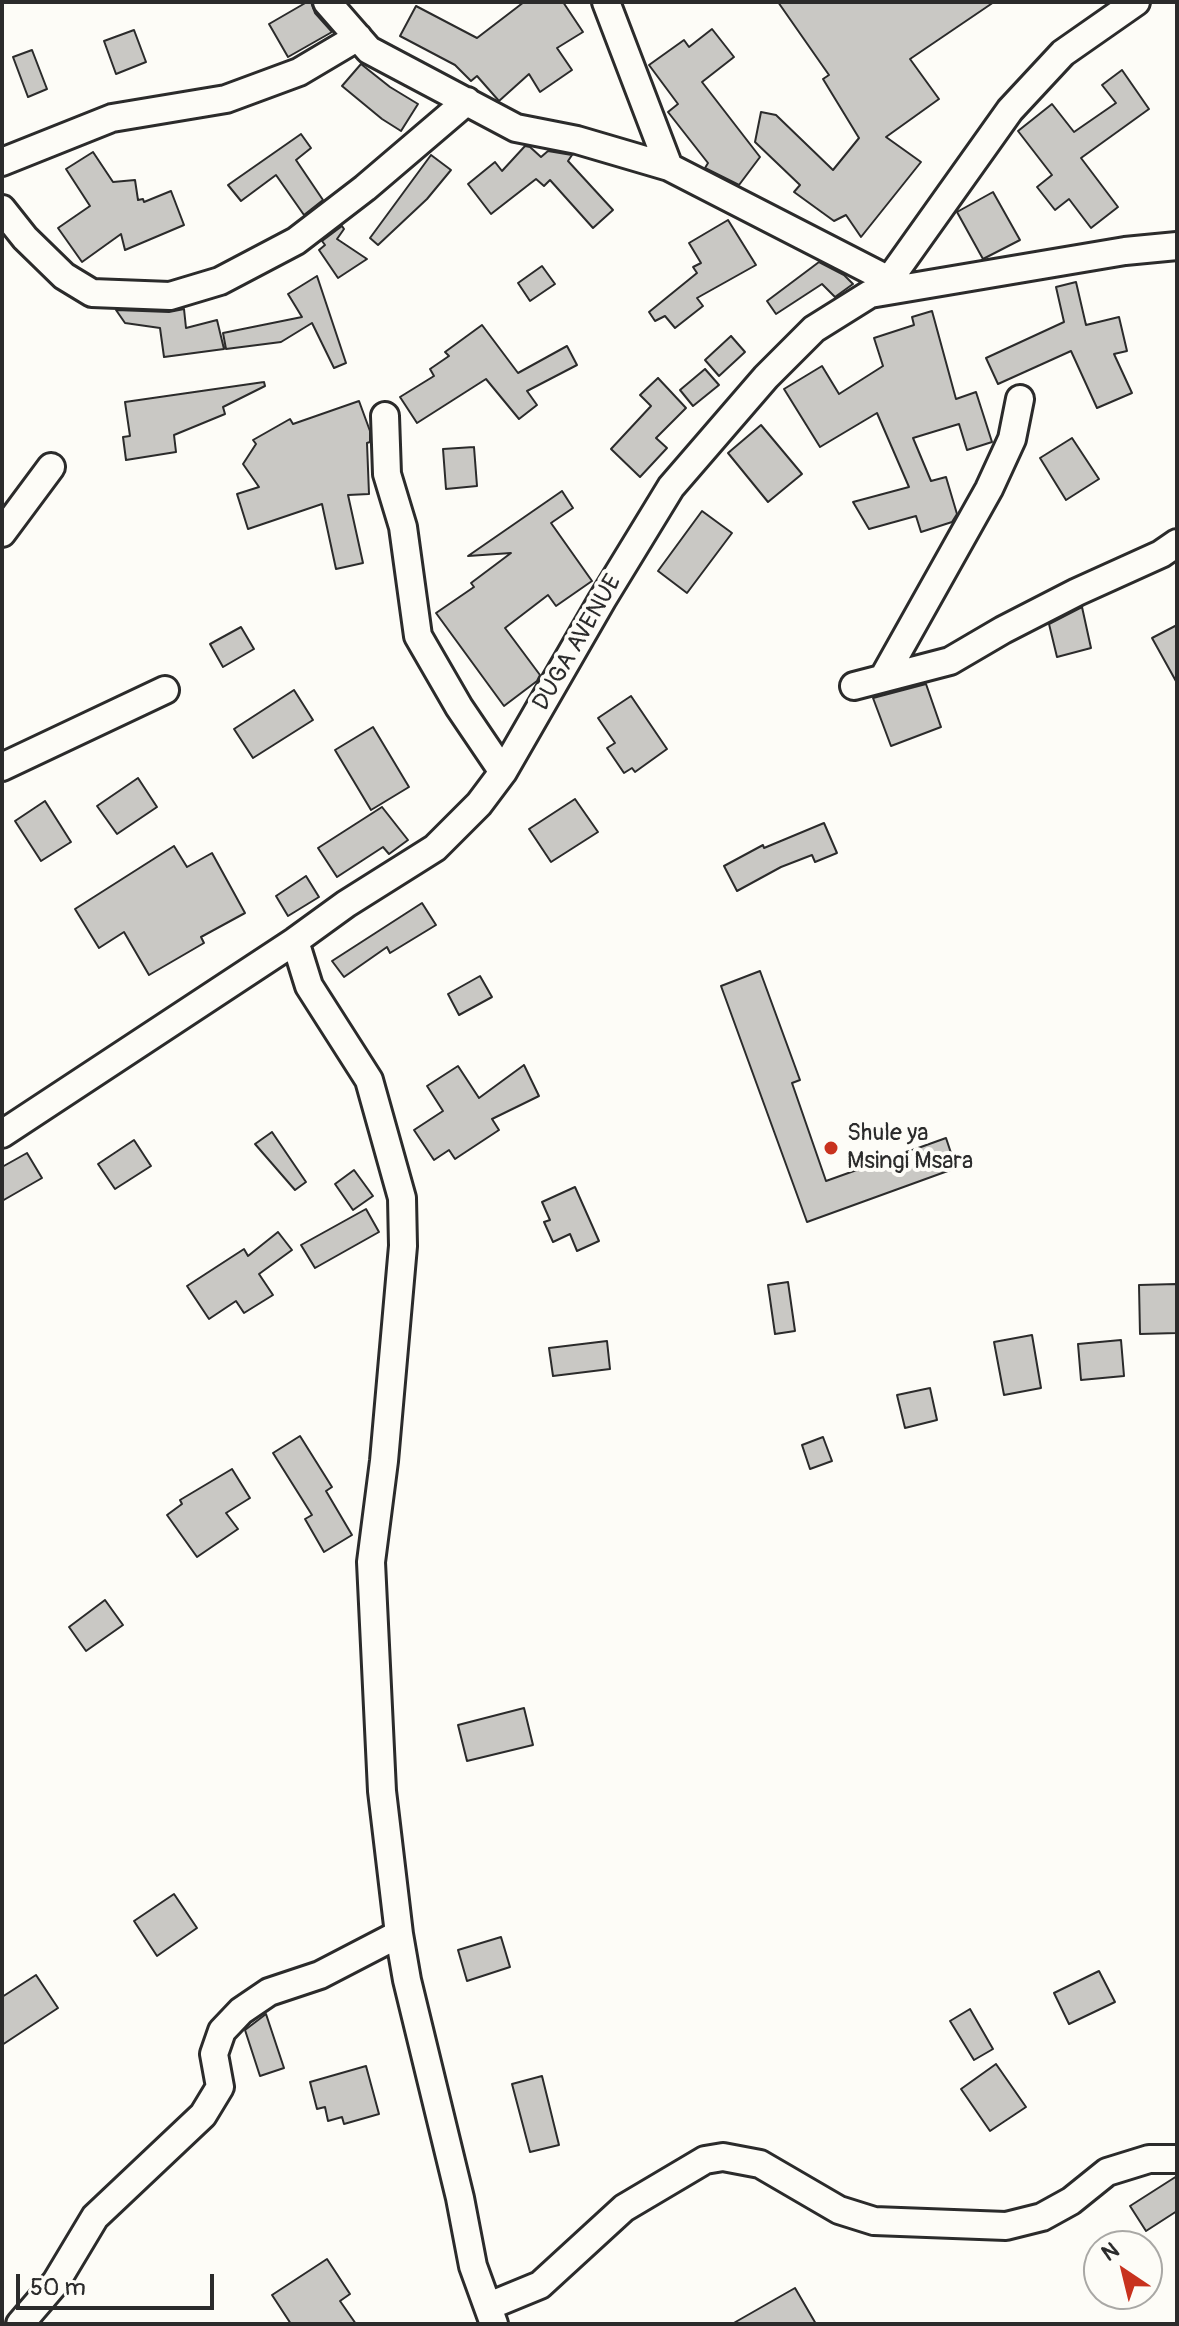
<!DOCTYPE html>
<html>
<head>
<meta charset="utf-8">
<style>
  body { margin:0 }
  #map { position:relative; width:1179px; height:2326px; overflow:hidden; background:#fdfcf7; font-family:Pangolin,sans-serif }
  canvas { display:block }
  .frame { position:absolute; inset:0; border:4px solid #2b2b2b; pointer-events:none }
  .north { position:absolute; left:1083px; top:2230px; width:80px; height:80px; box-sizing:border-box; background:#fdfcf7; border:2px solid #a9a8a5; border-radius:50%; rotate:325deg; font-size:22px; font-weight:700; line-height:32px; text-align:center; color:#2b2b2b }
  .north::after { content:''; display:block; margin:auto; width:28px; height:36px; background:#c8321e; clip-path:polygon(50% 0,100% 100%,50% 72%,0 100%) }
  .scale { position:absolute; left:16px; top:2274px; width:198px; height:36px; box-sizing:border-box; border:4px solid #2b2b2b; border-top:0; padding-left:10px; font-size:24px; line-height:28px; white-space:nowrap; color:#2b2b2b; -webkit-text-stroke:6px #fdfcf7; paint-order:stroke }
</style>
</head>
<body>
<div id="map">
<canvas width="1179" height="2326"></canvas>
<div class="frame"></div>
<div class="north">N</div>
<div class="scale">50 m</div>
</div>
<script>
const c = document.querySelector('canvas').getContext('2d');
c.lineJoin = 'round';
function fillPath(path, color) {
  c.fillStyle = color;
  c.fill(path, 'evenodd');
}
function poly(rows) {
  const path = new Path2D();
  for (const r of rows) {
    path.moveTo(r[0], r[1]);
    for (let i = 2; i < r.length; i += 2) path.lineTo(r[i], r[i + 1]);
  }
  return path;
}
function strokePath(path, color, width, dash) {
  c.strokeStyle = color;
  c.lineWidth = width;
  c.lineCap = dash ? 'butt' : 'round';
  c.setLineDash(dash || []);
  c.stroke(path);
}
function label(font, color, halo, rows, align = 'center') {
  c.font = font + ' Pangolin,sans-serif';
  c.lineWidth = 8;
  c.setLineDash([]);
  c.textBaseline = 'middle';
  c.strokeStyle = halo;
  c.fillStyle = color;
  for (const [text, x, y, turn = 0] of rows) {
    c.save();
    c.translate(x, y);
    c.rotate((+turn || 0) * Math.PI / 180);
    c.textAlign = isNaN(turn) ? turn : align;
    if (halo) c.strokeText(text, 0, 0);
    c.fillText(text, 0, 0);
    c.restore();
  }
}
const building = poly([
  [307,2,311,2,315,13,332,32,288,57,269,24,307,2],
  [524,2,563,2,583,32,557,48,572,70,540,92,529,74,499,101,477,76,471,81,455,65,400,36,416,6,477,38,524,2],
  [778,2,994,2,910,59,939,99,886,137,921,162,861,237,846,215,834,221,794,192,800,185,755,142,761,112,776,115,833,170,859,138,823,79,829,75,778,2],
  [712,29,734,57,702,82,760,157,739,185,705,168,708,163,668,112,678,104,649,65,684,40,689,47,712,29],
  [134,30,146,62,116,74,104,41,134,30],
  [32,50,47,89,28,97,13,57,32,50],
  [361,64,390,87,418,104,401,131,382,119,342,86,361,64],
  [1122,70,1149,109,1081,158,1118,207,1091,228,1069,199,1055,210,1037,187,1052,175,1018,131,1052,104,1074,132,1116,103,1102,85,1122,70],
  [301,134,311,148,296,160,323,200,304,215,276,175,241,201,228,185,301,134],
  [525,146,530,147,541,157,548,151,572,155,568,161,613,210,593,228,550,180,544,186,536,179,491,214,468,184,495,162,502,171,525,146],
  [93,152,113,182,135,180,138,200,143,199,144,202,171,191,184,225,125,250,121,234,82,262,58,228,90,206,66,169,93,152],
  [431,155,451,170,427,199,378,245,370,238,431,155],
  [993,192,1020,240,983,259,957,212,993,192],
  [728,220,756,265,697,298,703,306,675,328,665,316,655,321,649,312,697,273,693,267,701,263,689,243,728,220],
  [342,226,344,229,337,239,367,259,338,278,319,250,325,245,322,241,342,226],
  [819,262,844,275,853,284,835,297,822,284,776,314,767,301,819,262],
  [542,266,555,284,530,301,518,283,542,266],
  [317,276,346,363,334,368,312,323,281,342,226,349,223,333,302,317,288,294,317,276],
  [1076,282,1086,325,1119,317,1127,351,1114,354,1132,393,1097,408,1071,351,998,384,986,358,1064,322,1056,287,1076,282],
  [184,309,186,328,217,320,224,349,164,357,160,328,125,323,116,310,169,312,184,309],
  [932,311,956,399,976,392,992,442,967,450,959,424,913,438,931,481,946,477,957,514,952,522,921,532,916,516,869,529,853,502,909,487,877,413,820,447,784,389,822,366,839,394,883,366,874,338,914,325,912,317,932,311],
  [482,325,518,373,567,346,577,365,527,391,537,405,519,419,486,379,417,423,400,397,434,376,430,369,449,356,445,352,482,325],
  [731,336,745,352,719,376,705,360,731,336],
  [705,369,719,385,693,406,680,390,705,369],
  [658,378,686,408,656,438,667,448,640,477,611,449,651,406,640,395,658,378],
  [264,382,265,386,223,407,225,414,174,435,176,452,126,460,123,437,130,436,125,402,264,382],
  [359,401,370,431,370,442,367,443,369,494,348,495,363,563,336,569,322,504,248,529,237,494,259,487,243,464,256,444,253,440,290,419,293,424,359,401],
  [761,425,802,474,768,502,728,453,761,425],
  [1072,438,1099,479,1066,500,1040,458,1072,438],
  [474,447,477,486,446,489,443,449,474,447],
  [562,491,573,508,551,523,592,581,556,606,548,595,505,628,540,675,537,681,504,706,436,613,474,587,471,583,511,553,468,556,562,491],
  [702,511,732,533,687,593,658,571,702,511],
  [1082,607,1091,648,1057,657,1049,624,1082,607],
  [1177,625,1177,683,1152,638,1177,625],
  [241,627,254,649,223,667,210,644,241,627],
  [926,684,941,727,891,746,873,698,926,684],
  [294,690,313,720,253,758,234,729,294,690],
  [631,696,667,749,635,772,632,768,624,773,607,748,615,743,598,718,631,696],
  [373,727,409,787,371,810,335,750,373,727],
  [138,778,157,807,117,834,97,806,138,778],
  [575,799,598,832,551,862,529,829,575,799],
  [45,801,71,842,41,861,15,821,45,801],
  [382,807,408,840,389,854,383,847,337,877,318,848,382,807],
  [824,823,837,853,815,862,812,855,781,867,737,891,724,866,763,845,764,848,824,823],
  [174,846,187,867,212,853,245,913,201,937,204,943,149,975,124,932,99,948,75,909,174,846],
  [306,876,319,897,288,916,276,896,306,876],
  [422,903,436,925,390,953,387,947,344,977,332,961,422,903],
  [760,971,800,1080,792,1083,826,1181,946,1138,956,1168,807,1222,721,986,760,971],
  [480,976,492,997,459,1015,448,994,480,976],
  [524,1065,539,1096,492,1119,499,1130,455,1159,449,1150,434,1160,414,1130,443,1111,427,1086,458,1066,479,1098,524,1065],
  [272,1132,306,1182,295,1190,255,1144,272,1132],
  [134,1140,151,1166,115,1189,98,1164,134,1140],
  [27,1153,42,1178,2,1201,2,1167,27,1153],
  [354,1170,373,1196,353,1210,335,1184,354,1170],
  [575,1187,599,1241,577,1251,570,1234,553,1242,544,1222,550,1220,542,1202,575,1187],
  [366,1209,379,1232,315,1268,301,1245,366,1209],
  [278,1232,292,1250,259,1274,273,1295,244,1313,236,1301,209,1319,187,1286,244,1249,248,1256,278,1232],
  [788,1282,795,1331,775,1334,768,1285,788,1282],
  [1176,1284,1177,1333,1140,1334,1139,1285,1176,1284],
  [1032,1335,1041,1388,1004,1395,994,1342,1032,1335],
  [1121,1340,1124,1376,1081,1380,1078,1344,1121,1340],
  [607,1341,610,1369,553,1376,549,1348,607,1341],
  [930,1388,937,1420,905,1428,897,1395,930,1388],
  [300,1436,332,1487,326,1491,352,1535,324,1552,305,1519,312,1515,273,1453,300,1436],
  [823,1437,832,1461,810,1469,802,1445,823,1437],
  [232,1469,250,1498,226,1513,238,1529,197,1557,167,1515,182,1504,180,1500,232,1469],
  [105,1600,123,1625,86,1651,69,1627,105,1600],
  [524,1708,533,1745,467,1761,458,1725,524,1708],
  [174,1894,197,1928,157,1956,134,1921,174,1894],
  [501,1937,510,1967,467,1981,458,1950,501,1937],
  [1099,1971,1115,2002,1069,2024,1054,1993,1099,1971],
  [36,1975,58,2008,2,2045,2,1997,36,1975],
  [970,2009,993,2049,974,2060,950,2021,970,2009],
  [266,2014,284,2068,260,2076,245,2030,266,2014],
  [996,2064,1026,2107,990,2131,961,2089,996,2064],
  [366,2066,379,2114,344,2124,342,2117,328,2121,325,2107,317,2109,310,2082,366,2066],
  [542,2076,559,2145,530,2152,512,2084,542,2076],
  [1177,2176,1177,2211,1146,2231,1130,2206,1177,2176],
  [327,2259,350,2294,340,2301,356,2324,291,2324,272,2295,327,2259],
  [795,2288,816,2324,732,2324,795,2288]
]);
fillPath(building, '#c9c8c4');
strokePath(building, '#2b2b2b', 2);
const street = poly([
  [327,2,369,50,516,128,577,140,669,167,889,280],
  [606,2,669,167],
  [2,162,112,118,226,99,299,72,358,37],
  [2,209,25,238,64,276,92,293,170,296,220,281,296,241,365,188,467,101],
  [875,290,889,280,1010,110,1063,53,1136,2],
  [385,416,387,474,403,527,418,636,459,707,503,772],
  [2,533,51,467],
  [883,678,989,489,1012,439,1020,399],
  [854,686,950,661,1003,630,1077,592,1161,554,1177,543],
  [2,767,165,690],
  [295,941,309,986,369,1080,402,1198,403,1246,384,1461,371,1562,382,1791,399,1934,407,1980,460,2198,473,2266,494,2324],
  [2,1134,295,941,346,904,435,848,479,804,503,772,602,600,671,487,766,377,814,329,870,294,1125,251,1177,246],
  [489,2306,540,2285,624,2208,705,2160,723,2157,760,2164,839,2210,874,2221,1006,2226,1042,2217,1071,2201,1107,2172,1149,2159,1177,2159],
  [20,2324,56,2282,95,2217,203,2115,220,2087,214,2054,222,2031,241,2011,269,1992,320,1975,399,1934]
]);
strokePath(street, '#2b2b2b', 32);
strokePath(street, '#fdfcf7', 26);
for (const [x, y, r, color] of [
  [831,1148,8,"#c8321e"]
]) {
  const dot = new Path2D();
  dot.arc(x, y, r, 0, 2 * Math.PI);
  c.fillStyle = color;
  c.fill(dot);
  strokePath(dot, '#fdfcf7', 3);
}
label('24px', '#2b2b2b', '#fdfcf7', [
  ["DUGA AVENUE",578,643,-60]
]);
label('24px', '#2b2b2b', '#fdfcf7', [
  ["Shule ya",847,1134],
  ["Msingi Msara",847,1162]
], 'left');
</script>
</body>
</html>
